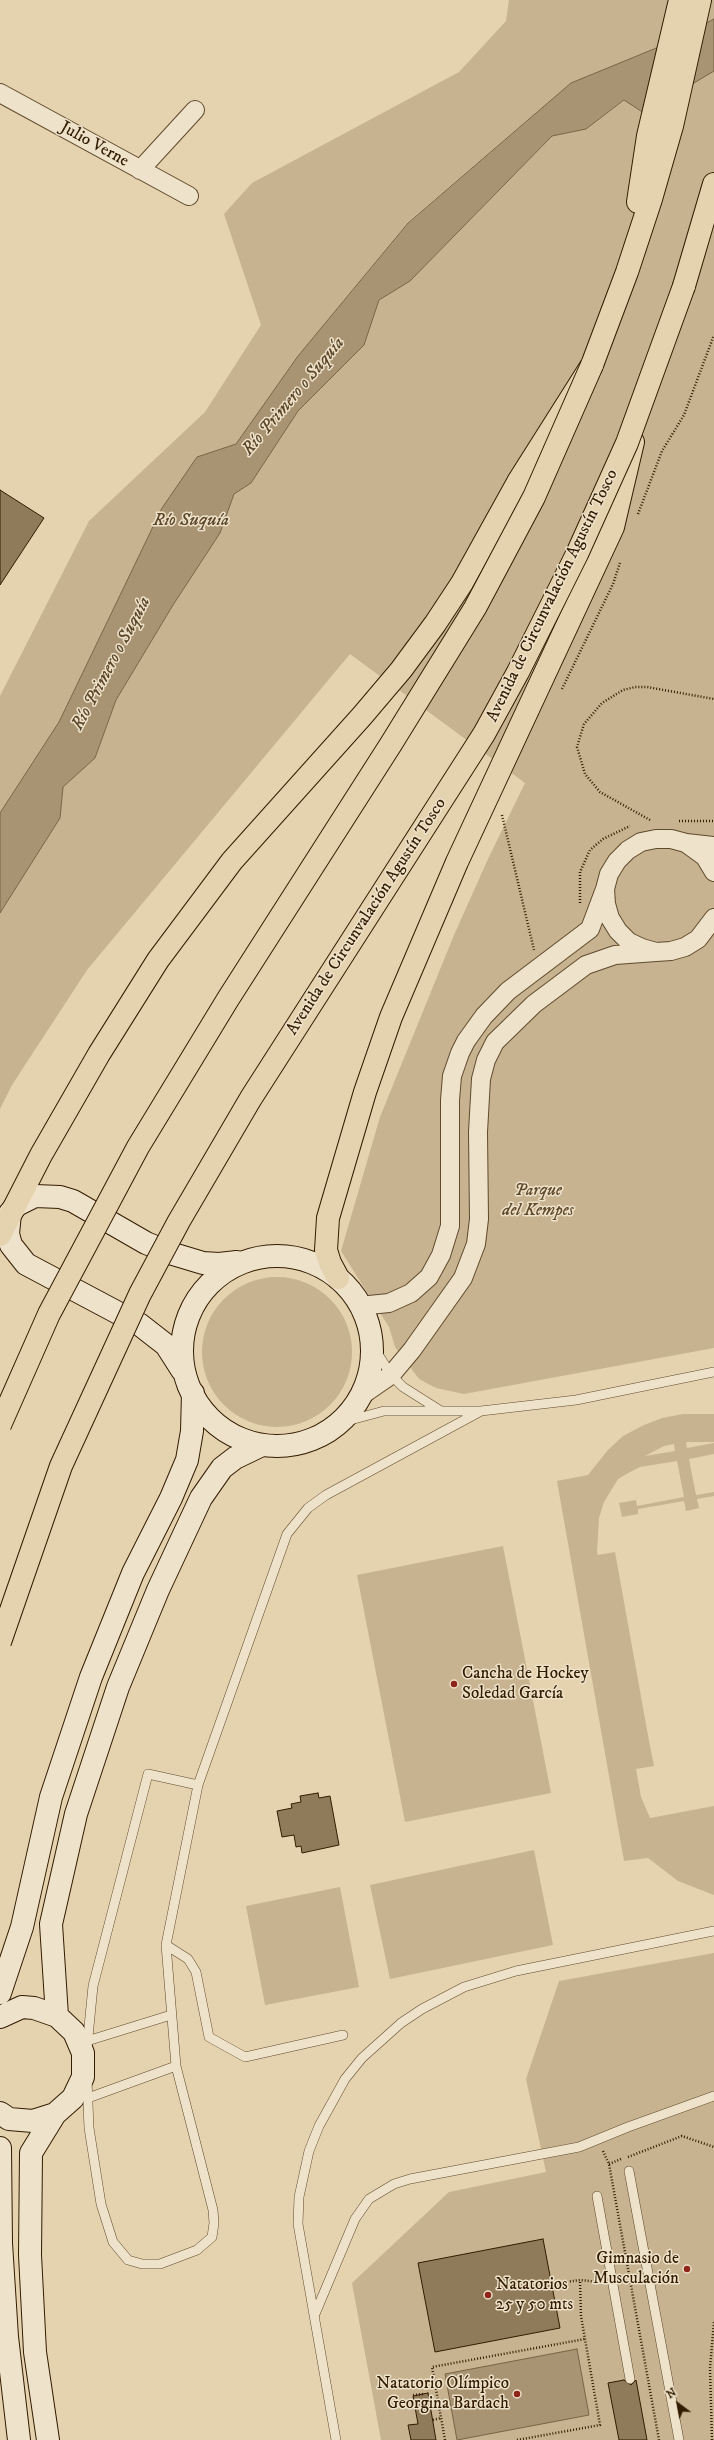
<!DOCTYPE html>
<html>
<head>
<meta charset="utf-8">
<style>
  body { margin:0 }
  #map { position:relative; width:714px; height:2440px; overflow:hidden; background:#e5d2ae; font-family:"IM FELL DW Pica",serif }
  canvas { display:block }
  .north { position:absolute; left:658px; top:2384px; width:40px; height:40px; -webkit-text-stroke:3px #eee2ca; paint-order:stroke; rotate:328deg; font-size:11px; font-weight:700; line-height:16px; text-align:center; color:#321c00 }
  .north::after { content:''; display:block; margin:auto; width:14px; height:18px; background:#321c00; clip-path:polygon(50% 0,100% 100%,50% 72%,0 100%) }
</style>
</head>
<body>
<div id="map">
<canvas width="714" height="2440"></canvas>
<div class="north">N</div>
</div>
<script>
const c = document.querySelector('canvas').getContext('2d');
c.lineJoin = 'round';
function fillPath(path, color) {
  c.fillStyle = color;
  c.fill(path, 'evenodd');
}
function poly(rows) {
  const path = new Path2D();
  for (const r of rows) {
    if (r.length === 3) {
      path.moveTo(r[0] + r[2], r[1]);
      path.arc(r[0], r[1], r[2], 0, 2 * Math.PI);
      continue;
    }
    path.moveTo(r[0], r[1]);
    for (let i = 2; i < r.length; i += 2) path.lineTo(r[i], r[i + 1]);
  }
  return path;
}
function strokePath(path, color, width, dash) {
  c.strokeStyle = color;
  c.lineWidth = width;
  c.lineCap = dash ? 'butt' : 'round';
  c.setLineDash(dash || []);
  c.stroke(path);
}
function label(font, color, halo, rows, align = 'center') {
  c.font = font + ' "IM FELL DW Pica",serif';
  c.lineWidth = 3;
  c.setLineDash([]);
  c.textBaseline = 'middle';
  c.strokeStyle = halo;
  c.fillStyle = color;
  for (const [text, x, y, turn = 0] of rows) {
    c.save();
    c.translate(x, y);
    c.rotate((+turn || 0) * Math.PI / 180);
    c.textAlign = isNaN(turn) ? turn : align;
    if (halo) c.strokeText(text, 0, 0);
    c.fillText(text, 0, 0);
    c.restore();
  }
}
fillPath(poly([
  [509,0,714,0,714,19,666,44,571,83,408,222,298,356,236,444,197,457,162,508,59,722,0,813,0,696,89,521,205,412,261,325,224,214,252,183,459,72,506,21],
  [714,71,714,1348,464,1394,436,1388,419,1379,395,1347,389,1327,341,1251,380,1117,454,935,488,859,525,783,350,654,87,970,12,1085,0,1109,0,913,60,818,63,787,95,758,116,700,173,605,220,533,234,494,251,483,298,411,364,345,379,300,410,281,552,136,586,129,625,100,644,113],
  [277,1352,75],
  [683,1414,714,1414,714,1442,686,1442,687,1448,714,1443,714,1454,689,1459,696,1495,714,1492,714,1496,697,1499,699,1508,686,1511,684,1501,638,1509,638,1514,622,1517,619,1503,636,1500,637,1506,684,1497,677,1461,640,1467,630,1472,618,1479,604,1502,599,1518,597,1552,598,1555,615,1552,649,1741,654,1766,636,1769,641,1797,650,1818,714,1806,714,1895,678,1881,648,1858,624,1861,557,1481,588,1475,608,1450,623,1436,644,1425,662,1418],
  [674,1444,675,1451,645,1456,664,1446],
  [503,1546,551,1793,405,1822,357,1575],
  [534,1850,553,1945,390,1979,370,1885],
  [340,1887,359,1987,265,2005,246,1906],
  [714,1953,714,2440,381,2440,352,2283,449,2192,546,2172,526,2079,559,1981]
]), '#c7b390');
const water = poly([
  [714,19,714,71,644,113,624,100,586,129,552,136,410,281,379,300,364,345,298,411,251,483,234,494,220,533,173,605,116,700,95,758,63,787,60,818,0,913,0,813,59,722,162,508,197,457,236,444,298,356,408,223,571,83,666,44,714,19],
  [577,2349,589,2415,457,2440,445,2374,577,2349]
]);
fillPath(water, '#a89473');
strokePath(water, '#796445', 1);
const building = poly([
  [0,490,44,518,0,585,0,490],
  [318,1793,319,1798,330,1796,339,1845,302,1853,301,1846,296,1847,294,1835,282,1837,277,1811,292,1808,291,1804,301,1802,300,1796,318,1793],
  [543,2239,560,2328,435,2352,418,2263,543,2239],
  [624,2380,631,2385,636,2380,647,2440,619,2440,608,2383,624,2380],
  [428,2393,436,2440,411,2440,408,2425,418,2424,413,2396,428,2393]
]);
fillPath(building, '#8f7b5a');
strokePath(building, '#321c00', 1);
const lane = poly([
  [371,1343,391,1375,403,1387,441,1411],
  [343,1422,384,1411,481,1411,576,1400,714,1372],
  [166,1945,188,1959,196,1972,209,2037,245,2057,343,2035],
  [87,2041,171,2015],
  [87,2047,93,1986,148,1774,198,1785,287,1534,308,1508,326,1495,481,1411],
  [87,2080,89,2128,101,2204,113,2242,128,2260,142,2264,160,2264,197,2250,212,2237,214,2223,213,2210,176,2066,166,1945,198,1785],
  [88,2098,176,2066],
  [629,2171,679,2440],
  [597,2196,630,2379],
  [315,2314,355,2219,369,2199,394,2184,410,2179,579,2147,628,2127,714,2096],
  [336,2440,298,2224,299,2197,309,2151,319,2126,345,2079,362,2058,401,2023,422,2009,464,1987,516,1971,714,1931]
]);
const street = poly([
  [0,93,189,196],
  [140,170,195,110],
  [687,844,705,857,714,872],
  [714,846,686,843,671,839,656,839,641,842,628,850,617,861,609,874,605,889,606,904,610,918,618,931,629,942,642,948,656,952,671,951,685,947,698,939,714,918],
  [359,1306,389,1303,411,1293,429,1277,441,1255,450,1226,450,1100,452,1076,460,1053,466,1041,484,1016,508,991,590,929,605,889],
  [362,1395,391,1375,412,1350,463,1278,476,1244,479,1219,478,1132,481,1079,486,1060,495,1042,534,1004,586,965,615,955,656,952]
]);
const secondary = poly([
  [277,1351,95],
  [182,1370,166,1345,139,1324,26,1264,11,1245,8,1234,10,1213,17,1205,35,1196,60,1197,73,1201,146,1243,173,1254,203,1263,219,1264,237,1262],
  [0,1993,22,1927,51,1797,91,1677,133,1573,171,1498,187,1460,192,1431,193,1393],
  [57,2016,51,1924,76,1814,118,1687,158,1590,201,1498,222,1468,235,1458,262,1445],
  [0,2017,22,2007,34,2008,57,2016,74,2032,83,2053,83,2077,73,2098,55,2114,31,2153,30,2255,35,2352,48,2440],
  [0,2113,9,2119,33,2121,55,2114],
  [0,2148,1,2243,7,2337,19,2440]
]);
const highway = poly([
  [638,202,648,136,680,0],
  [684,286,714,184],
  [0,1235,41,1155,99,1054,158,960,232,861,362,716,401,670,435,624,462,583,518,482,592,365,627,272,651,199,672,126,700,0],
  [338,1278,330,1263,326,1250,328,1218,365,1092,391,1017,457,862,613,527,633,442]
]);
strokePath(lane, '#5f4a2c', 10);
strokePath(street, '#5f4a2c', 20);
strokePath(secondary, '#321c00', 24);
strokePath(highway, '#321c00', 24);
strokePath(poly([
  [638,514,662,451,684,415,714,335],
  [562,689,613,584,620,563],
  [502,815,534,950],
  [650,820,600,792,585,774,577,747,584,724,602,703,623,690,635,687,647,687,714,699],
  [679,821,714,821],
  [580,903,580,872,590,850,603,839,630,826],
  [603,2151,609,2164,659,2440],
  [628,2157,682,2136,714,2147],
  [609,2164,621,2159],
  [552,2284,580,2280,599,2282],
  [413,2395,424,2394],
  [433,2420,441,2418],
  [445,2440,432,2367,585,2339],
  [517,2440,600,2425,581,2316,580,2280],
  [712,2440,710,2368,714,2322]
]), '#321c00', 2.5, [1, 2]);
strokePath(lane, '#eee2ca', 9);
strokePath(street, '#eee2ca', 18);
strokePath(secondary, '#eee2ca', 22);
strokePath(highway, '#e5d2ae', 22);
const highwayBridge = poly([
  [0,1425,49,1314,138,1147,228,999,391,744,475,608,534,497,592,365],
  [0,1642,61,1466,140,1294,179,1221,251,1098,484,734,518,672,577,554,627,443,684,286]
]);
strokePath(highwayBridge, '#321c00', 24, []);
strokePath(highwayBridge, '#e5d2ae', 22);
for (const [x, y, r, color] of [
  [454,1684,4,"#8f2418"],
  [687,2269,4,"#8f2418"],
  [488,2295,4,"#8f2418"],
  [517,2394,4,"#8f2418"]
]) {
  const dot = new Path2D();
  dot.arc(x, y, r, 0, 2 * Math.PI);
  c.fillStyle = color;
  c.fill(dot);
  strokePath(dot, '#eee2ca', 1.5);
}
label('17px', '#321c00', '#eee2ca', [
  ["Julio Verne",94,145,29],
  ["Avenida de Circunvalación Agustín Tosco",553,596,-64],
  ["Avenida de Circunvalación Agustín Tosco",367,917,-57]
]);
label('italic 17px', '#5f492b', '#eee2ca', [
  ["Parque",538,1191],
  ["del Kempes",538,1211]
]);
label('17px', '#321c00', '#eee2ca', [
  ["Cancha de Hockey",462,1674],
  ["Soledad García",462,1694],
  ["Gimnasio de",679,2259,"right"],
  ["Musculación",679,2279,"right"],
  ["Natatorios",496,2285],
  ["25 y 50 mts",496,2305],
  ["Natatorio Olímpico",509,2384,"right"],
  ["Georgina Bardach",509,2404,"right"]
], 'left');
label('italic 18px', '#5b4628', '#eee2ca', [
  ["Río Primero o Suquía",294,397,-50],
  ["Río Suquía",191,521],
  ["Río Primero o Suquía",112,664,-62]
]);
</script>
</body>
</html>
